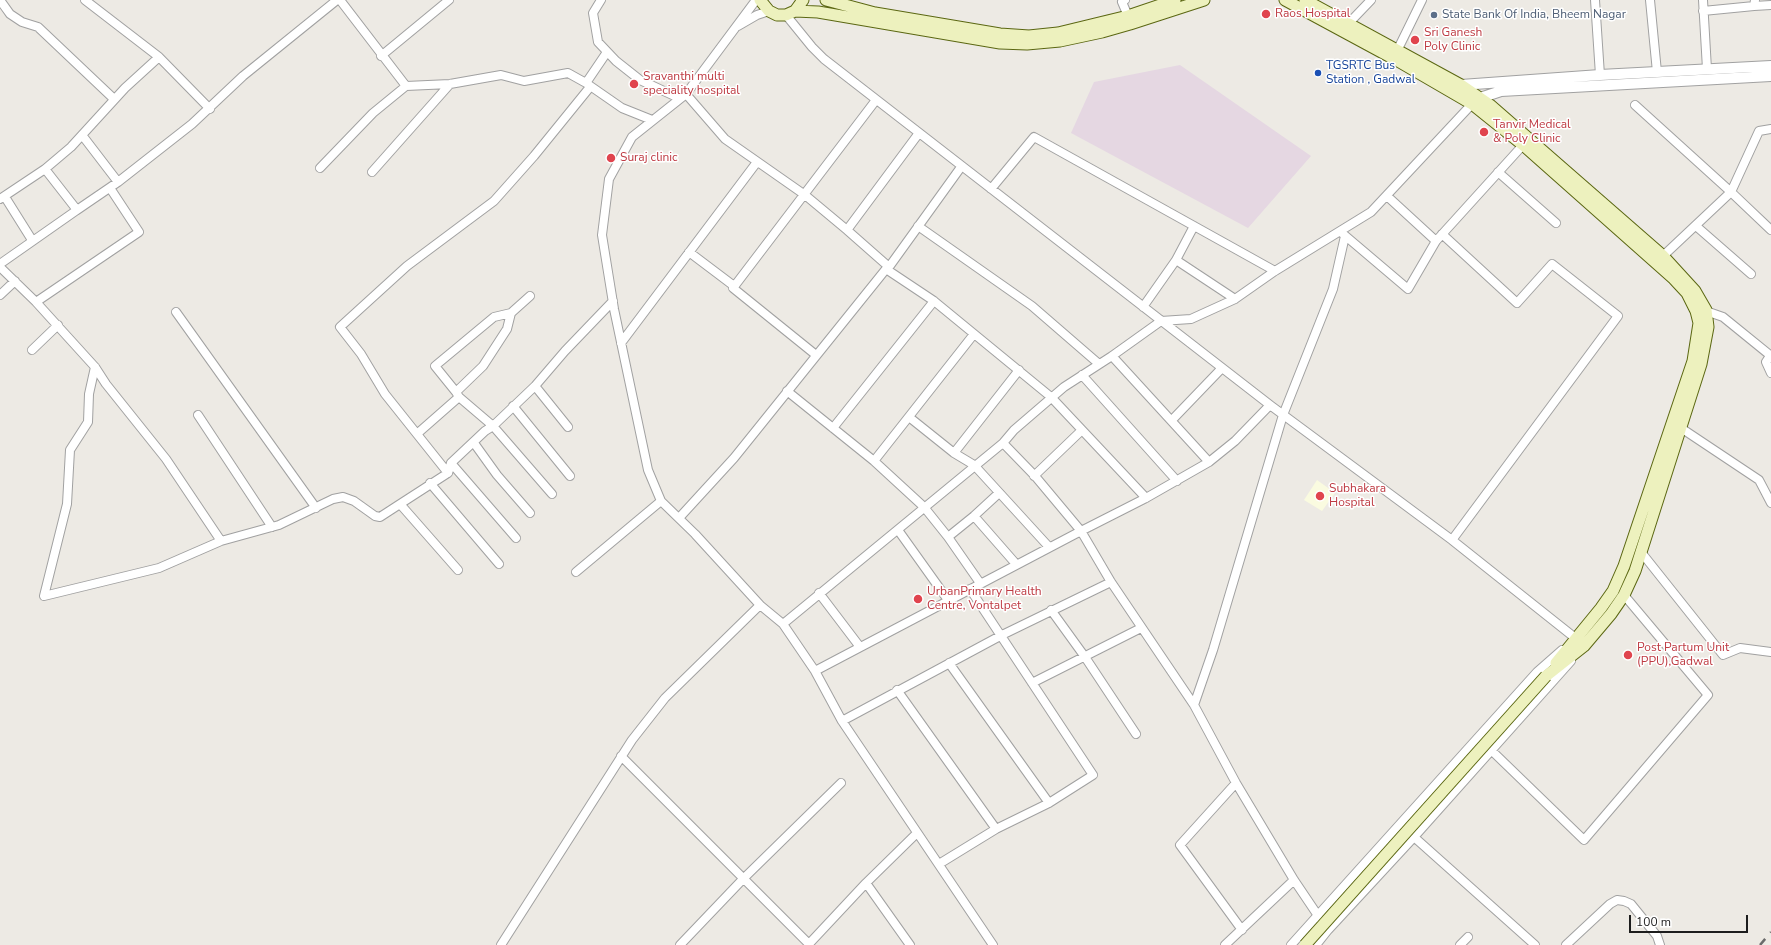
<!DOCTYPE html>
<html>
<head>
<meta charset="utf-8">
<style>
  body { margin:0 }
  #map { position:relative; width:1771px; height:945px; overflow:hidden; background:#edeae4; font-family:"Nunito Sans",sans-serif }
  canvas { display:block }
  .scale { position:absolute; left:1629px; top:915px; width:119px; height:18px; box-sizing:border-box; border:2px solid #1d1d1d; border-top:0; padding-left:5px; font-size:12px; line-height:14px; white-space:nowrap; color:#1d1d1d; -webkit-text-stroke:3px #fff; paint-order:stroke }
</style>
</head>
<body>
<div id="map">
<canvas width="1771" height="945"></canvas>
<div class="scale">100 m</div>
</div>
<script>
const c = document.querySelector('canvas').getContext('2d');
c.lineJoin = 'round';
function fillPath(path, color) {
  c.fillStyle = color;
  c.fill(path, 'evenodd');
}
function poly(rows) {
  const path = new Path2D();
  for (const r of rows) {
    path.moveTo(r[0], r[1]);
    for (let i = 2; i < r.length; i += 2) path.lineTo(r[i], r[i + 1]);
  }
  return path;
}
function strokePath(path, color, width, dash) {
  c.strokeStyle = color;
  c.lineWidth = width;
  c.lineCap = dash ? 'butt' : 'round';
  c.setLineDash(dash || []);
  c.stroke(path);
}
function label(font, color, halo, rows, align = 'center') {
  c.font = font + ' "Nunito Sans",sans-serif';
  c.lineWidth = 3;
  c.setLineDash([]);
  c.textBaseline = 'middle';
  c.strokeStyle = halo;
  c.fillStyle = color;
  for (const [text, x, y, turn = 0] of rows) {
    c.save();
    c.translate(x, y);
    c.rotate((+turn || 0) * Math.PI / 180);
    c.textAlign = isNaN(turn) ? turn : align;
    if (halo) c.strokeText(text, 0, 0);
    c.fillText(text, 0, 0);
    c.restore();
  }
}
fillPath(poly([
  [1180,65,1311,156,1248,228,1071,133,1094,82]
]), '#e5d7e2');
fillPath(poly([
  [1317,480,1335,493,1322,511,1304,500]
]), '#fafbe0');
const minor = poly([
  [0,0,10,14,22,22,38,27,114,99],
  [85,0,159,57],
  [340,0,406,86,450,84,501,75,524,81,568,73,586,83,607,52],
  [601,0,593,13,598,42,616,61,640,80,679,98],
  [756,0,686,94,632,137,609,179,602,235,614,309,648,470,661,501,695,534,760,605],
  [1125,0,1122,2,1128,16],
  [1595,0,1600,75],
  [1650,0,1657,72],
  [1703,0,1707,69],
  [1754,6,1771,5],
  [1703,11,1754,6,1755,0],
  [786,15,812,47,824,59,1270,405,1235,441,1209,462,1146,498,1081,531,1035,476,1003,443],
  [1348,24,1371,0],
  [738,26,757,15,769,11],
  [1397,51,1422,0],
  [381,56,449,0],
  [586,83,622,108,652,120],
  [686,94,725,139,805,195,847,230,889,267],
  [1635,105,1731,192,1663,256],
  [1771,129,1759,131,1731,192,1771,230],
  [82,135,118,182],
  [320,168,373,113,406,86],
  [45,169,71,147,125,88,159,57,210,109],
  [372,172,450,84],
  [1498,172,1556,223],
  [991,189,1034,137,1275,271],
  [1387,196,1436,241],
  [5,197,32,240],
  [0,199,45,169,77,210,118,182,192,124,243,76,337,0],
  [918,226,1032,306,1099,364],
  [1696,226,1751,274],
  [847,230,919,133],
  [1342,233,1408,289,1436,241,1523,145],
  [1442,234,1517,303,1552,264,1618,316,1452,540],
  [689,252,734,286],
  [1176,260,1235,299],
  [0,264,77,210],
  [0,267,36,302,95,367,106,384,166,459,221,541,159,568,44,596,67,504,70,450,88,422,89,394,95,367],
  [886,269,934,301,1051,397,1146,498],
  [0,295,15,281],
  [36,302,139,232,110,188],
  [1143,307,1176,260,1194,226],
  [1703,310,1723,317,1771,356],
  [176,312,316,508],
  [621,343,757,162],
  [32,350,58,325],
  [816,355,733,288,876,100],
  [1112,356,1209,462],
  [1770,356,1766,362,1771,373],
  [1082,375,1177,481],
  [535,386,568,427],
  [787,391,874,461,974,334],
  [456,392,435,366,494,317,511,313],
  [459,397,456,392,483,366,507,329,511,313,530,296],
  [1270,405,1452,540,1579,641],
  [513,406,570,476],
  [198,415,272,527],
  [909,417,954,453,974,465,1049,547],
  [1172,420,1222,368],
  [833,428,934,301],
  [1681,428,1759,480,1771,503],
  [418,433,459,397,493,426,552,494],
  [474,443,497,475,530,513],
  [954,453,1019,370],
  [874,461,924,507,948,537,980,583],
  [451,463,516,538],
  [448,473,385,394,361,354,340,327,407,266,494,201,534,156,590,87],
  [1034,476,1082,430],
  [430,483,499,564],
  [974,516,1016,564],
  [679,518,734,458,886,269,889,267,961,167],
  [898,530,948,600],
  [948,537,974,516,999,493],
  [221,541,279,525,333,499,343,497,354,501,375,516,380,517,400,504],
  [1641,552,1723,655,1740,648,1771,652],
  [458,570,400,504,448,473,451,463,485,431,493,426,535,386,565,351,613,301],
  [576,572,661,501],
  [819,593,860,647],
  [1051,610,1085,657,1136,734],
  [783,624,1003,443,1014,430,1064,387,1112,356,1161,321,1191,319,1235,299,1275,271,1371,212,1472,104],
  [949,663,1049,803],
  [815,671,1081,531,1111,582,1194,705,1236,783,1294,880,1327,929],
  [1032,683,1141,628],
  [897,690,996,829],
  [1194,705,1213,650,1283,415,1333,289,1345,236],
  [842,721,1002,635,1111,582],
  [1491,750,1584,840,1708,695,1624,595],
  [621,756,809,944],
  [1236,783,1180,845,1242,930],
  [1414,837,1535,945],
  [939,864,996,829,1049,803,1093,775,970,589],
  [866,883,910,945],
  [501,945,632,740,665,698,760,605,783,624,815,671,842,721,993,945],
  [680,945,743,879,841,783],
  [808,945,866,883,917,833],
  [1225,945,1294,880],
  [1291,945,1537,672,1562,650],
  [1316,945,1328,930,1414,837,1571,661],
  [1460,945,1468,937],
  [1566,945,1610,904,1617,900,1624,901,1631,904,1657,936,1660,945]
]);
const tertiary = poly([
  [1457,87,1461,85,1600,75,1771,66],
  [1476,101,1480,98,1501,91,1771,76]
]);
const secondary = poly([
  [760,0,769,11,777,15,786,15,795,11,803,0],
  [826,0,875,13,1000,34,1029,36,1058,33,1128,16,1175,0],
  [1285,0,1398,61,1472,104,1523,145,1674,279,1687,293,1696,311,1699,323,1693,361,1624,566,1613,591,1601,608,1556,663],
  [1305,0,1461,85,1490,105,1663,256,1695,291,1706,310,1708,327,1701,364,1635,571,1624,595,1611,614,1584,646,1546,676],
  [795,11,818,12,1000,43,1027,44,1060,41,1102,32,1130,24,1204,0]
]);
strokePath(minor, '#a1a1a1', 10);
strokePath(tertiary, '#a1a1a1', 12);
strokePath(secondary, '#5b6712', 13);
strokePath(minor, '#fff', 8);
strokePath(tertiary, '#fff', 10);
strokePath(secondary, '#edf1be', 11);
strokePath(poly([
  [1760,945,1771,932]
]), '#6b6b6b', 2.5, [8, 8]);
const secondaryBridge = poly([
  [1305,945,1546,676]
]);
strokePath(secondaryBridge, '#5b6712', 13, []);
strokePath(secondaryBridge, '#edf1be', 11);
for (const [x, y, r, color] of [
  [1266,14,5,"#e0444e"],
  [1434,15,4,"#5c6f8a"],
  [1415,40,5,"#e0444e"],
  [1318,73,4,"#1a4fb4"],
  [634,84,5,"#e0444e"],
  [1484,132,5,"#e0444e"],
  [611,158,5,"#e0444e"],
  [1320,496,5,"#e0444e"],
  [918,599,5,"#e0444e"],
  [1628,655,5,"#e0444e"]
]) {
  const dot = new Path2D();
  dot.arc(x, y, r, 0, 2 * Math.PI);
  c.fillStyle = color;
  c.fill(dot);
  strokePath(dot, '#fff', 1.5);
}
label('12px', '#be3a42', '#fff', [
  ["Raos Hospital",1275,14],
  ["Sri Ganesh",1424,33],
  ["Poly Clinic",1424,47],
  ["Sravanthi multi",643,77],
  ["speciality hospital",643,91],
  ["Tanvir Medical",1493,125],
  ["& Poly Clinic",1493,139],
  ["Suraj clinic",620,158],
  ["Subhakara",1329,489],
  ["Hospital",1329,503],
  ["UrbanPrimary Health",927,592],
  ["Centre, Vontalpet",927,606],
  ["Post Partum Unit",1637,648],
  ["(PPU),Gadwal",1637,662]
], 'left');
label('12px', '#4e5e75', '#fff', [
  ["State Bank Of India, Bheem Nagar",1442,15]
], 'left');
label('12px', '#164399', '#fff', [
  ["TGSRTC Bus",1326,66],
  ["Station , Gadwal",1326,80]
], 'left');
</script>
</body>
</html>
